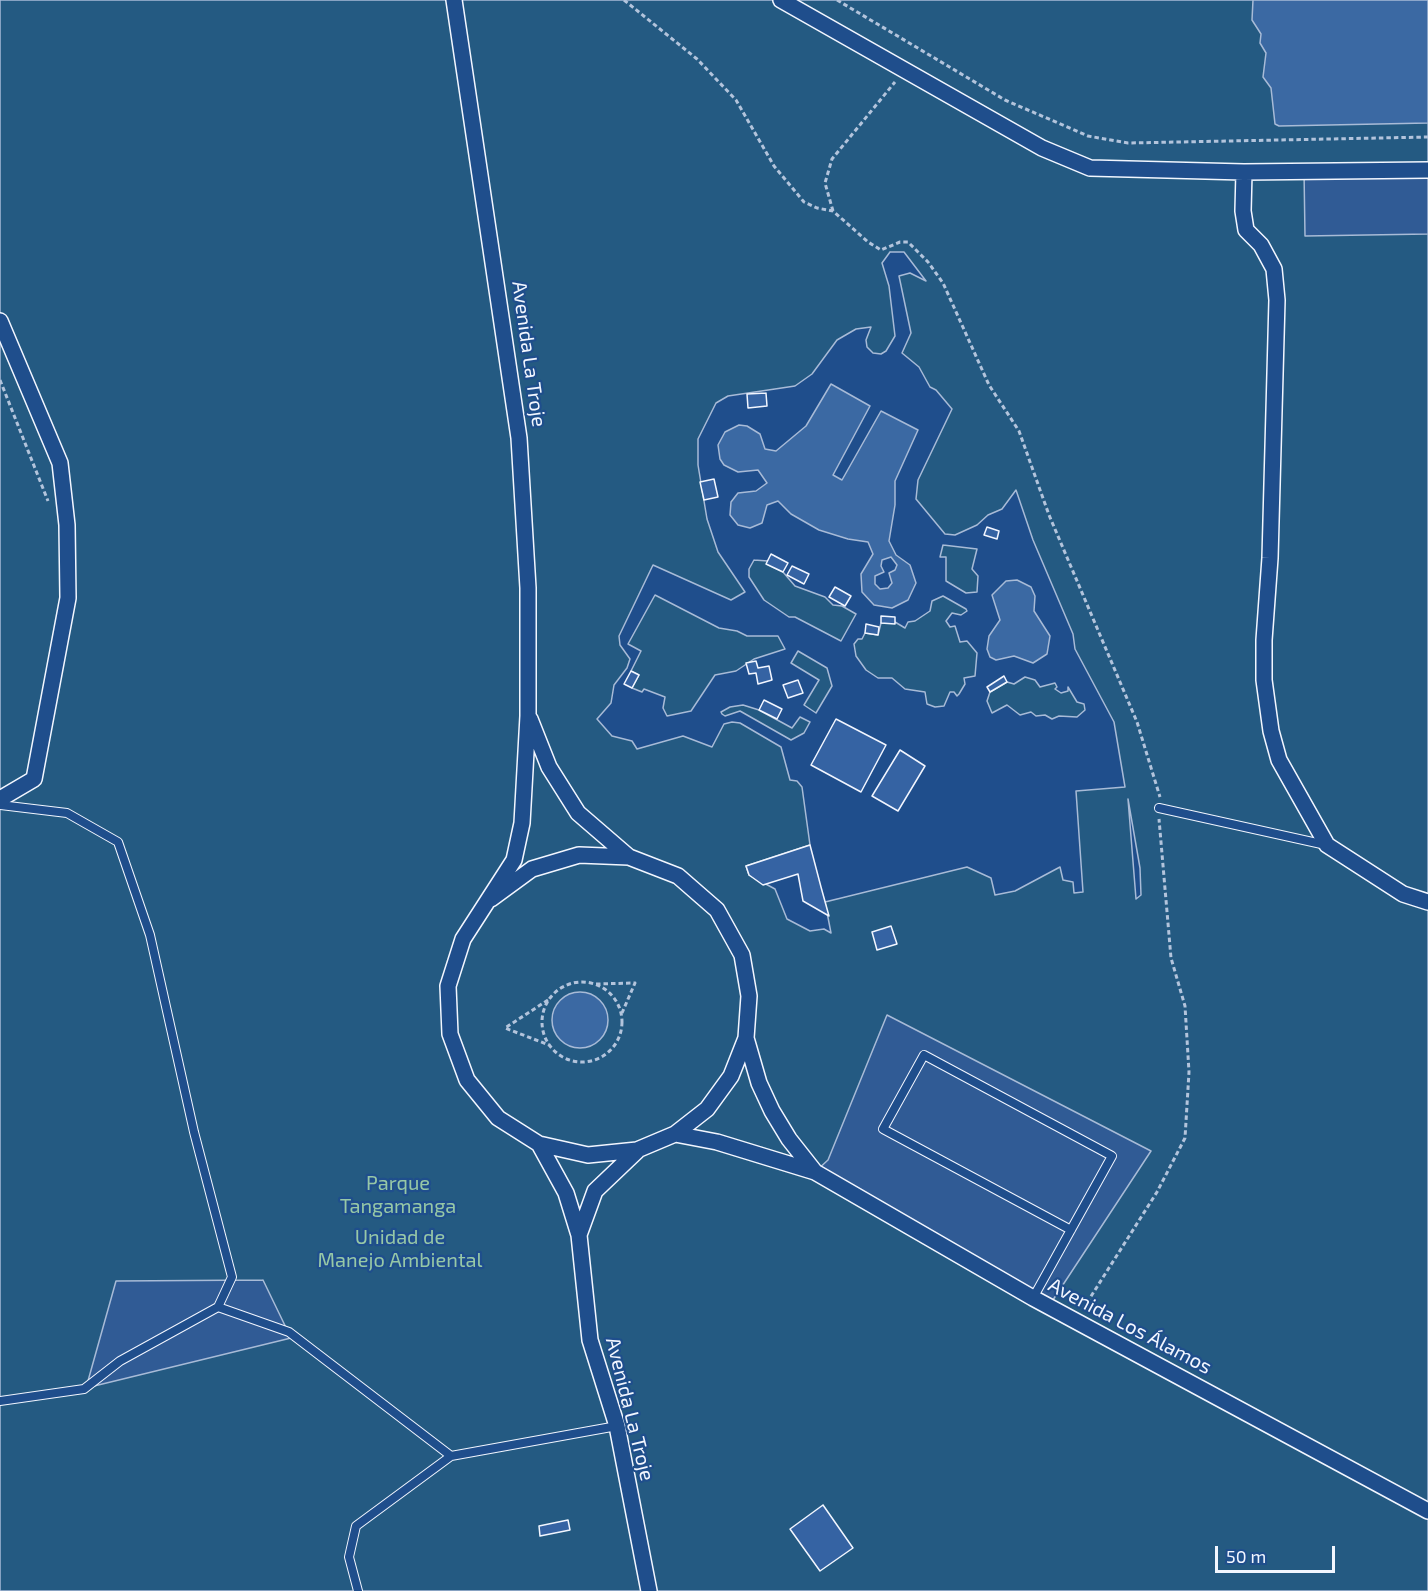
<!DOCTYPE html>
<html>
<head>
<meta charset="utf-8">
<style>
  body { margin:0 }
  #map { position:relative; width:1428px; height:1591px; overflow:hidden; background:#1f4e8c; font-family:"Exo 2",sans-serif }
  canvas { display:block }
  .scale { position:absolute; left:1215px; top:1546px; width:120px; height:27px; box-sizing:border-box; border:3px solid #f2f6ff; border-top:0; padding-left:8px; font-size:18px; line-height:21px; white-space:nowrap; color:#f2f6ff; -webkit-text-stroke:4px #1f4e8c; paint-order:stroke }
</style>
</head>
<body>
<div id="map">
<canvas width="1428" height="1591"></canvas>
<div class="scale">50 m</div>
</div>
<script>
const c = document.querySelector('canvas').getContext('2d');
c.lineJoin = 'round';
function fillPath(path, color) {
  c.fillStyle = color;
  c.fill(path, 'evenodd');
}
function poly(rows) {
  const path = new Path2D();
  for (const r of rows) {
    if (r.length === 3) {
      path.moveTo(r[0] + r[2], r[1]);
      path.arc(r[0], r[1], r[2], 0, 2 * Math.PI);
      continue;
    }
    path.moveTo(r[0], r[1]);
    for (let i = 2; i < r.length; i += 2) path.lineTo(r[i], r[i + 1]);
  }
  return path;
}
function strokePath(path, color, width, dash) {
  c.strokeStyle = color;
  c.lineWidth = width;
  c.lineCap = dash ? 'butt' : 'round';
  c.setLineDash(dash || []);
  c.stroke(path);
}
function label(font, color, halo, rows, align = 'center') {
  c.font = font + ' "Exo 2",sans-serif';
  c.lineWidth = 4.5;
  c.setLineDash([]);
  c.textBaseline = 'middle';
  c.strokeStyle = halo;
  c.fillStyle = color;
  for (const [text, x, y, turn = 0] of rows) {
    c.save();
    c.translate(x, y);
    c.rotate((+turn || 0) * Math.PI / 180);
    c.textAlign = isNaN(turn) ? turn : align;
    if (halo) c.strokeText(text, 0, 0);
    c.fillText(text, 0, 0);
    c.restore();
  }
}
const green = poly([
  [0,0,1428,0,1428,1591,0,1591,0,0],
  [890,252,904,252,926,281,910,273,899,276,911,333,902,353,919,367,930,387,936,390,952,409,918,480,916,499,945,534,955,535,977,525,988,515,1002,509,1016,490,1033,540,1073,634,1075,649,1114,722,1125,787,1076,791,1083,892,1074,893,1073,882,1063,880,1060,867,1015,891,995,895,991,878,967,867,825,902,831,933,824,929,810,931,787,919,775,889,749,875,746,866,810,845,802,787,797,781,790,780,781,747,740,723,732,722,724,724,712,747,683,736,637,749,632,741,612,736,597,719,611,703,614,685,627,668,630,659,620,645,619,636,653,565,731,600,745,592,718,552,707,519,698,465,698,439,716,403,728,396,795,386,812,374,837,340,856,329,871,327,866,340,867,347,873,353,881,354,886,351,895,336,889,286,882,263,890,252],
  [1128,799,1140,868,1141,895,1136,899,1128,799],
  [943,545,977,549,972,569,978,576,977,592,966,593,946,581,946,557,940,557,943,545],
  [754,560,768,561,767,564,783,572,795,586,825,597,833,605,842,606,856,614,841,641,795,617,789,617,764,600,749,577,749,569,754,560],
  [655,595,719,628,737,631,747,636,778,636,785,649,754,659,736,671,715,675,691,711,667,716,663,708,665,697,644,689,642,692,632,688,639,675,631,671,641,651,628,644,655,595],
  [943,596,966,609,967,611,961,615,952,613,946,621,950,627,955,626,960,642,967,641,977,653,975,676,964,678,965,684,959,694,957,696,954,692,950,692,944,706,935,707,927,704,925,692,905,689,892,678,878,678,866,670,856,656,854,644,858,639,862,639,865,633,878,635,881,623,895,622,905,628,908,622,915,621,930,611,932,601,943,596],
  [798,651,827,668,832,686,816,713,804,705,819,680,791,663,798,651],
  [1025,677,1035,680,1040,687,1055,683,1057,687,1055,689,1061,693,1068,691,1068,687,1077,702,1084,704,1085,710,1077,717,1059,716,1052,719,1045,715,1036,716,1031,712,1020,715,1007,705,992,713,987,701,990,692,1007,682,1014,684,1025,677],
  [743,705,759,710,792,728,800,717,810,722,804,733,791,740,740,711,725,716,722,714,721,712,730,707,743,705]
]);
fillPath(green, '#245a82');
strokePath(green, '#a8bbd7', 1.5);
const parking = poly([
  [1428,170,1428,234,1305,236,1304,171,1428,170],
  [887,1015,1151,1151,1049,1306,815,1172,828,1160,887,1015],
  [263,1280,291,1338,86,1388,116,1281,263,1280]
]);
fillPath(parking, '#305b95');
strokePath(parking, '#a8bbd7', 1.5);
const water = poly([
  [1253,0,1428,0,1428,123,1279,126,1275,124,1271,88,1263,77,1266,53,1260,43,1261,34,1252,20,1253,0],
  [831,384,870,406,833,475,842,480,881,411,918,430,895,481,895,505,889,541,896,555,910,565,916,583,908,600,892,608,874,605,862,592,861,574,873,554,868,542,848,539,819,530,791,514,778,501,767,505,762,523,750,528,738,525,730,515,731,502,738,493,756,491,767,483,758,470,738,472,724,465,720,459,718,445,725,432,739,425,747,426,760,434,765,449,776,451,806,426,831,384],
  [891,557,897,565,895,570,889,573,892,583,888,588,880,589,875,584,875,576,884,572,881,566,882,560,891,557],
  [1006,581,1017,580,1031,587,1035,596,1034,611,1050,636,1047,654,1033,663,1014,656,996,660,990,657,987,649,989,636,1000,620,992,595,1006,581],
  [580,1020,28]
]);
fillPath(water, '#3b69a3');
strokePath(water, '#a8bbd7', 1.5);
const building = poly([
  [766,393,767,406,748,408,747,394,766,393],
  [714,479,718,497,704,500,700,482,714,479],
  [987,527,999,531,997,539,984,535,987,527],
  [771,554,788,563,783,572,766,564,771,554],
  [792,566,809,574,804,584,787,575,792,566],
  [835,587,851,596,845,606,829,597,835,587],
  [881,616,895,617,895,624,881,623,881,616],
  [866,624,879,627,878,635,865,633,866,624],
  [756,661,758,668,769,666,772,680,758,684,756,673,749,674,746,663,756,661],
  [631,671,639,675,632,688,624,684,631,671],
  [1004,676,1007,682,990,692,987,687,1004,676],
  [798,680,803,693,788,698,783,685,798,680],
  [764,700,782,709,777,719,759,710,764,700],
  [836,719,886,745,861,792,811,765,836,719],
  [900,750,925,766,898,811,872,796,900,750],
  [810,845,821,887,829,916,803,901,798,874,763,885,749,875,746,866,810,845],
  [891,926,897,944,877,950,872,932,891,926],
  [823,1505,853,1548,820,1571,790,1529,823,1505],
  [568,1520,570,1530,540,1536,539,1526,568,1520]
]);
fillPath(building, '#3563a3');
strokePath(building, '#f2f6ff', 1.5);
const lane = poly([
  [0,805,67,813,118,842,150,935,194,1132,232,1277,218,1307,120,1361,84,1389,0,1401],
  [1159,808,1326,845],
  [1033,1298,1112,1156,924,1055,883,1129,1071,1230],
  [218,1307,289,1332,451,1456,617,1426],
  [358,1591,349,1557,356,1526,451,1456]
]);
const street = poly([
  [454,0,519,438,528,588,528,716,522,823,514,860,463,939,448,986,450,1034,467,1080,498,1118,539,1144,588,1155,637,1150,675,1134,707,1109,731,1076,746,1038,749,996,742,955,717,910,678,876,629,857,579,855,532,869,491,899],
  [781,0,1042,148,1090,168,1244,172,1428,170],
  [1244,172,1243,211,1246,230,1261,245,1274,269,1277,300,1270,558,1264,640,1264,680,1271,731,1279,760,1327,845,1403,894,1428,902],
  [0,321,60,463,67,525,68,598,34,779,0,799],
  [530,719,549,767,578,813,629,857],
  [746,1038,759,1083,772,1111,789,1139,815,1172],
  [675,1134,717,1142,815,1172,1033,1298,1428,1511],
  [539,1144,566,1193,579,1235,590,1340,617,1426,649,1591],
  [579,1235,595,1191,637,1151]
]);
strokePath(lane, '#f2f6ff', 10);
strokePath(street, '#f2f6ff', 18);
strokePath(poly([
  [624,0,697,59,736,100,774,166,804,202,817,208,833,211,868,242,881,250,900,242,908,242,928,262,943,283,989,385,1019,431,1049,515,1137,722,1160,797],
  [837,0,1005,100,1088,136,1128,143,1428,137],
  [833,211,825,183,832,159,895,82],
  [0,380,48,501],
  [582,1022,40],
  [596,984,635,983,622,1013],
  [548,1000,505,1028,549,1045],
  [1083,1309,1157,1192,1185,1138,1189,1072,1185,1006,1171,958,1159,819]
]), '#b3c4dc', 3, [4.5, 3]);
strokePath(lane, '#1f4e8c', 8);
strokePath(street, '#1f4e8c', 15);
label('20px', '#f2f6ff', '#1f4e8c', [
  ["Avenida La Troje",529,354,82],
  ["Avenida Los Álamos",1130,1326,28],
  ["Avenida La Troje",630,1409,76]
]);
label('20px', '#97c8a6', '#1f4e8c', [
  ["Parque",398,1183],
  ["Tangamanga",398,1206],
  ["Unidad de",400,1237],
  ["Manejo Ambiental",400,1260]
]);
</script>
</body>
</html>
